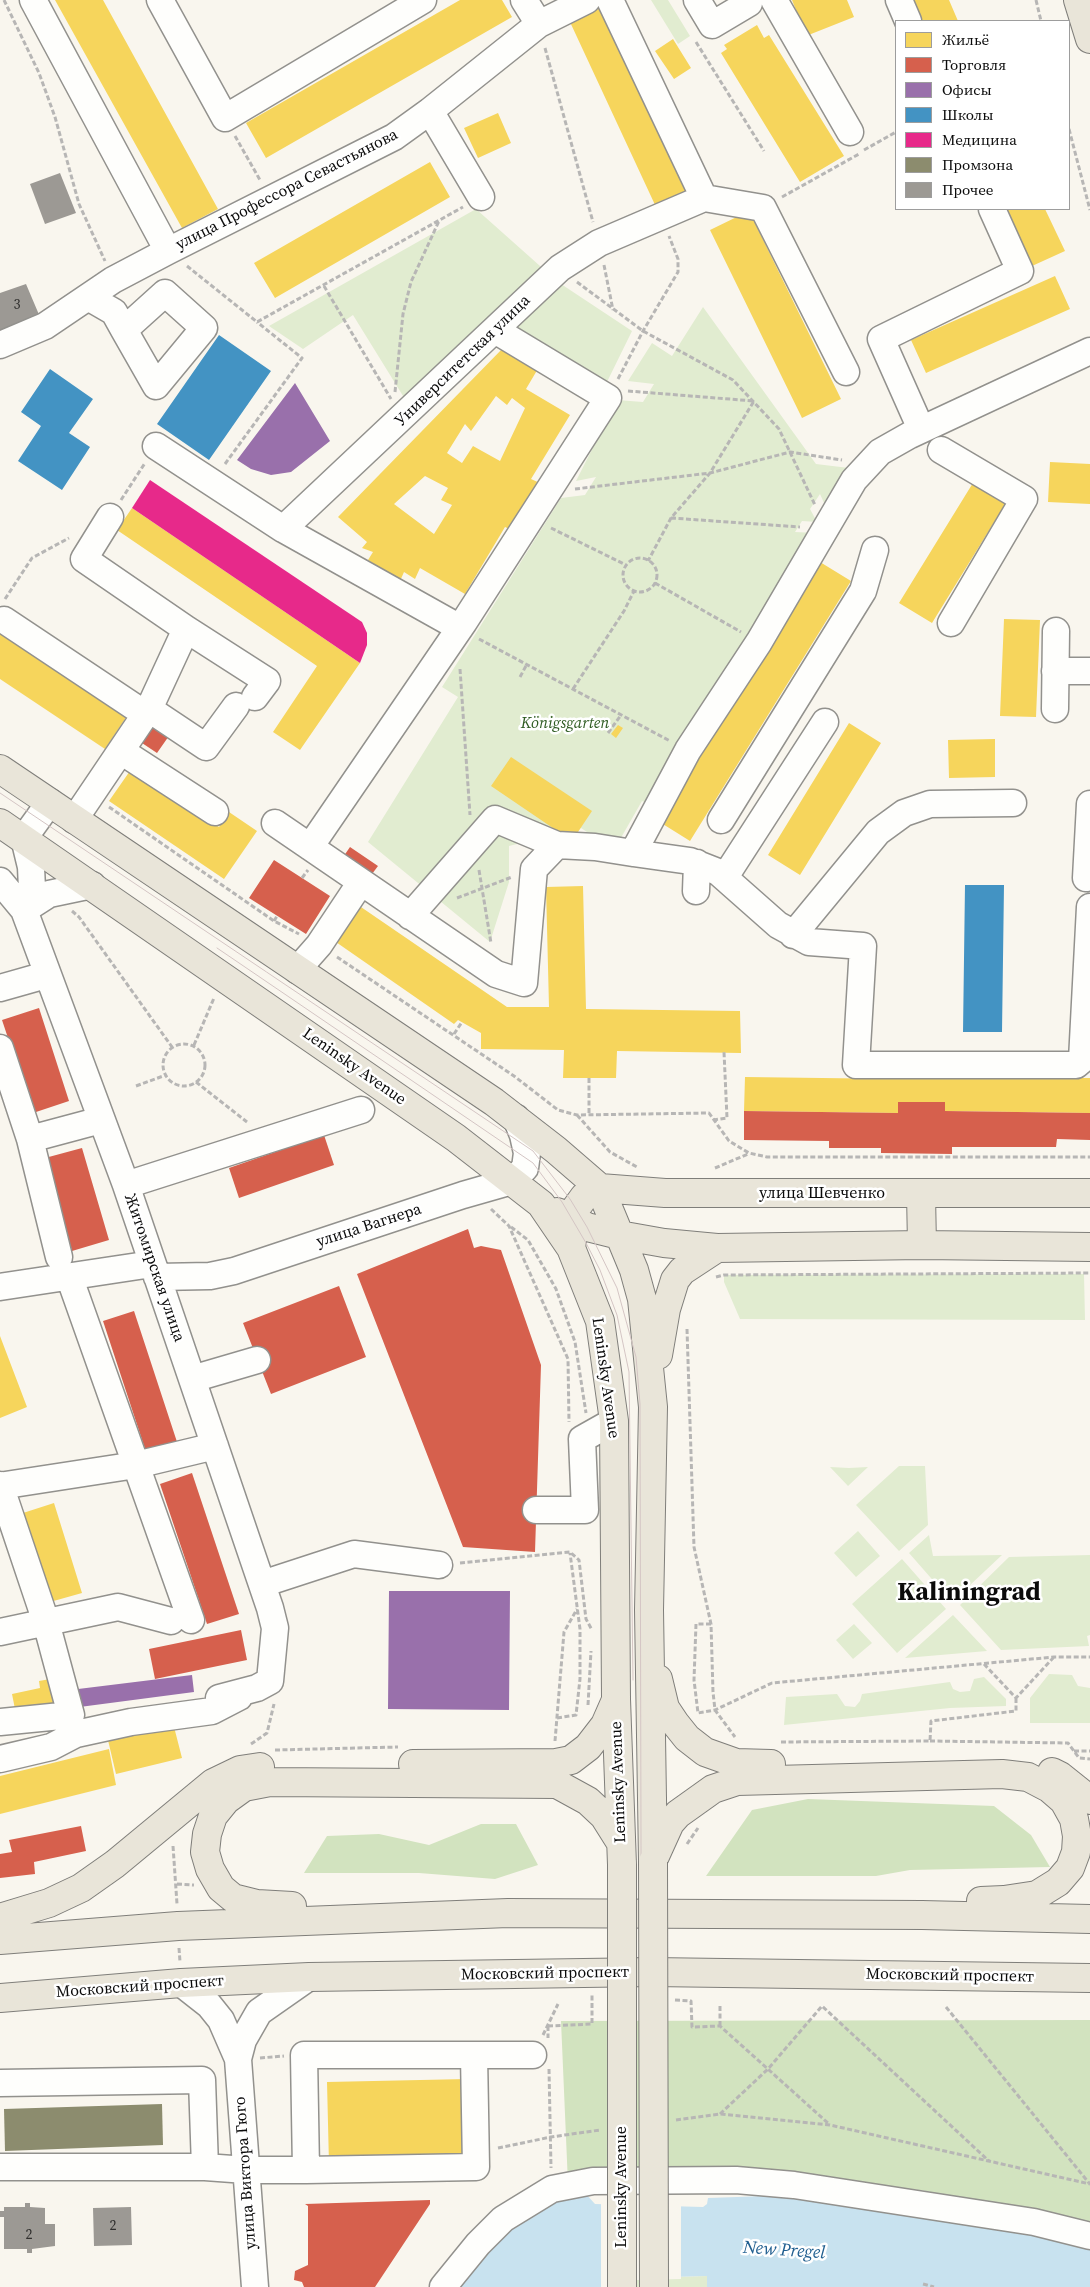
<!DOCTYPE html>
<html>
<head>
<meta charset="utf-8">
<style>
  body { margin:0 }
  #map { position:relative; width:1090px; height:2287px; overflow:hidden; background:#f9f6ee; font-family:"Source Serif 4",serif }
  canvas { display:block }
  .legend { position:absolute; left:895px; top:20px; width:175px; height:190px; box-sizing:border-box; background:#fff; border:1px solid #9d9d9d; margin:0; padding:6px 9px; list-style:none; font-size:15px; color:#0b0b0b }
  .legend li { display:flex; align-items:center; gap:10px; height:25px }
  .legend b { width:25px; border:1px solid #9d9d9d }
</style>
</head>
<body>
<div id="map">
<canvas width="1090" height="2287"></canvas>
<ul class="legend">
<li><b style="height:14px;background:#f6d55c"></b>Жильё</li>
<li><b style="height:14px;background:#d6604d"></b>Торговля</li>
<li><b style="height:14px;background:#9970ab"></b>Офисы</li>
<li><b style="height:14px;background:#4393c3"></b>Школы</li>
<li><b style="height:14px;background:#e7298a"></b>Медицина</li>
<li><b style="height:14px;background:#8c8c6e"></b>Промзона</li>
<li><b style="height:14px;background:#9c9994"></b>Прочее</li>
</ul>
</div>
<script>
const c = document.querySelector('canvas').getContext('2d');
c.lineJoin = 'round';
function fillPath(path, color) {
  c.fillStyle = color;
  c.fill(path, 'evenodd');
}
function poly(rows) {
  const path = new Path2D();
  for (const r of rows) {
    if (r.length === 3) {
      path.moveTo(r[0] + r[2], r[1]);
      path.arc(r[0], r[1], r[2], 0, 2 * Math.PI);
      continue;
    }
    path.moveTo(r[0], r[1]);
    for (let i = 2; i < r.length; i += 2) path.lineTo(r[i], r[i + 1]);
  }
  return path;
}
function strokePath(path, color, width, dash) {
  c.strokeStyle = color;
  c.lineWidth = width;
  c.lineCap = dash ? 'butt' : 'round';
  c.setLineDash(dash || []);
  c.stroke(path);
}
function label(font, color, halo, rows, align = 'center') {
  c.font = font + ' "Source Serif 4",serif';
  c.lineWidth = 5;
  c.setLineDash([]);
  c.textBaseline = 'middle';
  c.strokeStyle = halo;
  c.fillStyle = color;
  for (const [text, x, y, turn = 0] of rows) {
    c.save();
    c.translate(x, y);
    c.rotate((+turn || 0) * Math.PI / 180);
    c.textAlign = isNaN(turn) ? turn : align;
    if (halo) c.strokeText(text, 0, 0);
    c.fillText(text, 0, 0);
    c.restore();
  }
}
fillPath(poly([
  [651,0,668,0,690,36,678,44],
  [476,209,558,282,632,331,605,386,498,318,408,404,353,315,303,349,269,326],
  [703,307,816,464,849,468,825,505,820,494,810,509,817,522,802,521,795,532,816,533,654,807,642,801,614,850,581,828,509,846,509,882,490,942,368,842,458,697,442,687,561,498,585,495,596,477,576,481,617,400,643,402,654,384,628,381,652,343,672,356],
  [1084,1274,1085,1320,740,1319,724,1282,724,1275],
  [899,1466,925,1466,928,1525,899,1551,856,1505],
  [830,1467,849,1468,868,1467,848,1486],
  [858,1531,880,1556,856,1577,834,1553],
  [929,1535,933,1556,1002,1555,952,1602,909,1553],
  [1090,1555,1090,1635,1087,1636,1089,1646,1001,1650,960,1605,1009,1557],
  [902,1559,946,1609,897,1653,852,1604],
  [953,1615,987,1651,905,1658],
  [854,1624,872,1643,853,1659,836,1640],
  [1049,1674,1072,1675,1078,1686,1090,1688,1090,1723,1030,1723,1030,1698],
  [984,1677,1006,1699,1006,1706,950,1708,784,1725,786,1697,837,1694,845,1706,855,1707,860,1701,862,1694,950,1682,953,1689,960,1692,970,1691,974,1679],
  [707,2276,707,2287,603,2287,635,2278]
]), '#e1ecd0');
fillPath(poly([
  [808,1799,994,1806,1031,1835,1050,1867,910,1870,876,1876,706,1876,752,1810],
  [481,1824,516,1824,538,1865,495,1879,419,1873,304,1873,327,1836,379,1834,429,1845],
  [1090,2020,1090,2226,926,2191,834,2179,568,2184,561,2021]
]), '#d2e3bf');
fillPath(poly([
  [585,2193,595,2204,703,2207,707,2204,708,2198,794,2195,977,2221,1090,2246,1090,2287,707,2287,707,2276,635,2278,603,2287,453,2287,495,2240,557,2199]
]), '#c8e2ef');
fillPath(poly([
  [601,2202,681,2204,681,2279,636,2280,610,2287,601,2287]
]), '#f9f6ee');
fillPath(poly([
  [55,0,103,0,218,209,182,228],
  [460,0,502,0,512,17,266,158,246,123],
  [792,0,847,0,854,17,806,36],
  [912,0,949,0,958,21,921,21],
  [601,8,687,192,656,207,570,22],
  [757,25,764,38,769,35,844,156,800,182,721,53,727,49,724,45],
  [673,39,691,68,674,79,655,51],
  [498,113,511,143,478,158,464,128],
  [430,162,450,197,275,298,254,263],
  [1005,209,1045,209,1065,251,1032,266],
  [749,211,841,399,802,418,710,230],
  [1055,276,1070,309,926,373,911,340],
  [504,347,539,367,526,389,570,415,531,479,542,484,516,532,505,527,465,594,420,568,415,579,404,572,400,581,368,560,373,552,362,548,367,542,338,517],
  [496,396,507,405,512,398,525,408,500,461,473,446,462,463,447,453,465,424,471,431],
  [425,476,448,488,441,500,452,505,434,534,394,504],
  [1050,462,1090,464,1090,504,1048,502],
  [976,478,1009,498,932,623,899,603],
  [132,508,360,663,300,750,273,732,317,666,117,530],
  [820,562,851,581,690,841,658,821],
  [1004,619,1040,620,1036,717,1000,716],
  [0,627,129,713,105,749,0,679],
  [849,723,881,743,800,875,768,855],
  [618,725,623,728,616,738,611,734],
  [995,739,995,777,949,778,948,740],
  [511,757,592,811,572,841,491,786],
  [132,768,219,827,229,812,257,831,224,879,109,801],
  [583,886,586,1009,740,1011,741,1053,617,1051,616,1078,563,1078,564,1050,481,1049,481,1033,458,1020,454,1024,333,940,358,905,507,1007,549,1007,546,887],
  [899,1069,946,1077,1090,1078,1090,1113,945,1111,945,1102,898,1102,898,1113,744,1111,745,1077,899,1079],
  [0,1336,27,1407,0,1418],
  [54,1503,82,1593,50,1602,23,1513],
  [56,1678,61,1706,16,1714,12,1694,40,1688,39,1681],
  [172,1719,182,1758,116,1774,107,1736],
  [109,1749,116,1785,0,1814,0,1776],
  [467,2079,469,2161,329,2165,327,2082]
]), '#f6d55c');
fillPath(poly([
  [153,721,171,733,157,753,139,741],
  [350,847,378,866,366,882,339,863],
  [274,860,330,896,306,934,249,898],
  [39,1008,69,1101,33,1113,2,1020],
  [898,1102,945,1102,945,1111,1090,1113,1090,1140,1057,1139,1056,1147,952,1147,952,1154,881,1153,881,1148,829,1148,829,1141,744,1140,744,1111,898,1113],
  [324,1135,334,1165,239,1198,229,1168],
  [82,1148,109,1240,72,1251,45,1158],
  [468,1229,474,1248,481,1246,501,1250,541,1365,535,1552,463,1547,357,1274],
  [339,1286,366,1357,271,1394,243,1323],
  [134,1311,178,1445,147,1455,103,1321],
  [192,1473,239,1614,207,1624,160,1484],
  [241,1630,247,1660,155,1679,149,1649],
  [81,1826,86,1851,34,1862,35,1874,0,1878,0,1854,12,1852,9,1840],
  [430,2200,430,2204,375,2287,304,2287,302,2282,294,2280,295,2271,308,2265,308,2206,305,2204]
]), '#d6604d');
fillPath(poly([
  [295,383,330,441,291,472,271,475,251,469,237,460],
  [389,1591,510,1591,509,1710,388,1709],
  [192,1675,194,1692,72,1708,70,1690]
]), '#9970ab');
fillPath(poly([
  [219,335,271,371,209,460,157,424],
  [50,369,93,399,69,433,90,447,62,490,18,461,41,426,21,412],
  [965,885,1004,885,1002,1032,963,1032]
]), '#4393c3');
fillPath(poly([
  [150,480,362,622,367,633,367,645,360,663,132,508]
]), '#e7298a');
fillPath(poly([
  [162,2104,163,2145,5,2151,4,2109]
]), '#8c8c6e');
fillPath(poly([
  [60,173,76,213,45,224,30,184],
  [26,284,40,317,14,328,0,330,0,293],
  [25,2203,30,2203,30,2207,45,2208,45,2224,55,2224,55,2246,32,2249,32,2253,27,2253,27,2249,4,2249,4,2217,0,2217,0,2211,4,2211,4,2207,25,2207],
  [131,2207,132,2245,94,2246,93,2208]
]), '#9c9994');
const minor = poly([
  [33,0,168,251],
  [160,0,225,118,423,0],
  [524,0,539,24],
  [697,0,712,25,749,3,747,0],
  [774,0,850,132],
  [899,0,908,21],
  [430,111,481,197],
  [704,198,763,208,846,372],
  [88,297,114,312,124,330,156,386,204,328,165,293,124,330],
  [0,345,45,326,113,280,168,251,394,137,430,111,539,24,587,0],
  [1090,351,910,435,880,452,854,480,759,642,688,750,633,853,690,861,718,872,778,925,809,942,863,946,856,1065,1076,1065,1082,1060,1090,907],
  [921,429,881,339,1020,271,992,209],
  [156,446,283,529,460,628],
  [941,450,1024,499,951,623],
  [283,529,560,268,599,243,704,198,610,0],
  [4,620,145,714],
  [186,629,267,681,255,697],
  [1055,671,1090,671],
  [149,709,206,747,236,706],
  [1055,709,1056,631],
  [121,751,215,812],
  [74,820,149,709,186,629,84,559,110,517],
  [721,820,863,591,875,550],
  [275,823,496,974,524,983,534,869,557,845,595,847,633,853],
  [310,847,464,622,608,398,495,330],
  [725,877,825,722],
  [1086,878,1090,804],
  [0,881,24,910,126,1185,270,1608,275,1628,270,1681,257,1688,219,1698],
  [696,891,697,863],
  [24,910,32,889,31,867,24,838,50,802],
  [24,910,49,894,92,885],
  [410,916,495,819,557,845],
  [793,935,878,832,904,813,930,804,1013,803],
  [297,970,319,945,361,882],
  [0,988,46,975],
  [0,1048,30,1139,101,1120],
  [30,1139,59,1257],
  [126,1185,361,1110],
  [69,1276,191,1620],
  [157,1277,210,1276,234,1271,463,1195,512,1181,525,1168,527,1153,523,1135,516,1118],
  [0,1287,152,1264],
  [192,1379,257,1360],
  [0,1485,46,1622,71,1715,0,1722],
  [0,1486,136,1465,215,1446],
  [536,1510,585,1510,582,1439,614,1421],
  [262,1584,354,1554,439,1565],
  [0,1632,118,1607,171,1621],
  [0,1759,51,1747,76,1734,131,1722,212,1711,239,1697],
  [181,1983,209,2005,221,2020,238,2059,255,2287],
  [238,2059,243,2040,259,2012,309,1977],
  [0,2083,202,2080,205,2167],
  [0,2167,205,2167,246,2170,306,2170,304,2055,533,2055],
  [306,2170,476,2167,474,2055],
  [443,2287,478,2244,503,2219,552,2189,593,2181,736,2180,794,2185,1034,2222,1090,2236]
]);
const major = poly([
  [1078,0,1090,39],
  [0,769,494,1102,556,1150,600,1188,634,1270,642,1299,653,1407,649,1610,653,1862],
  [0,823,456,1138,541,1204,571,1248,600,1321,614,1421,616,1699,622,1865],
  [921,1194,922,1245],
  [557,1212,587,1227,619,1235,664,1243,717,1248,922,1245,1090,1247],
  [571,1248,576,1208,584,1197,600,1188,665,1193,1090,1193],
  [658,1355,666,1309,675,1280,682,1271,717,1248],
  [658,1679,665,1708,675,1723,687,1738,705,1752,736,1763,771,1764],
  [413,1764,556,1763,571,1760,588,1747,605,1725,616,1700],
  [1052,1772,1060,1776,1090,1800],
  [655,1856,670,1823,678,1814,713,1789,737,1781,1002,1774,1028,1777,1049,1788,1064,1801,1074,1819,1077,1836,1076,1852,1070,1868,1058,1882,1037,1895,1004,1900,981,1901],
  [292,1906,257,1904,233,1898,221,1888,210,1869,205,1852,207,1834,213,1816,226,1800,244,1787,270,1782,557,1784,588,1801,604,1816,621,1843],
  [0,1918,49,1903,81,1888,115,1864,213,1783,240,1770,260,1767],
  [0,1940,178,1926,508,1913,922,1915,1090,1919],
  [0,1998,181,1983,309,1977,652,1972,1090,1978]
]);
strokePath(minor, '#92918d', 29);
strokePath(major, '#7f7e7a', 30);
strokePath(poly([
  [4,0,39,73,55,117,79,204,105,261],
  [1036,0,1041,21],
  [696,42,764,151],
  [545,48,593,222],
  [1069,129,1090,210],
  [235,136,260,180],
  [864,150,896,132],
  [782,197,859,154],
  [604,265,613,310],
  [187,266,257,322,463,207],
  [577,282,643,331,733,380,779,429,815,505],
  [324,286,391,399],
  [618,379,643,331,678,272,678,259,669,236],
  [628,391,754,401,710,473,671,518,648,561],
  [395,392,403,314,411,282,439,221],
  [225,464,302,358,257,322],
  [575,489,710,473,790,452,842,460],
  [121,500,145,463],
  [671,518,800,527],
  [551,528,626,565],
  [640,575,17],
  [655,583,741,632],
  [5,599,32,558,69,538],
  [479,639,670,741],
  [460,669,470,815],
  [520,677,527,664],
  [573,689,624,611,634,591],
  [608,733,621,715],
  [109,807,274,921,299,934],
  [479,870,491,943],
  [302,878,308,870],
  [457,898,512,877],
  [72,911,79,917,172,1047],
  [274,921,277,916],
  [337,957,514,1076,558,1110,577,1115,709,1113,729,1141,749,1153,767,1157,1090,1157],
  [454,1034,462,1022],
  [184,1065,21],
  [194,1045,214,998],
  [589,1078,589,1115],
  [196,1082,247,1122],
  [136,1086,166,1075],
  [577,1115,610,1152,637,1167],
  [713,1120,727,1118,724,1052],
  [715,1168,748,1154],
  [491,1209,509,1226,568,1359,569,1422],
  [511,1227,528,1240,556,1289,575,1342,586,1413],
  [716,1277,724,1275,1090,1273],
  [687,1329,694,1547,711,1624,713,1692,715,1710,735,1737],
  [460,1563,570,1552,579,1560,586,1619,592,1630],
  [711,1624,696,1624,694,1680,698,1713,715,1710,772,1683,1054,1657,1090,1657],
  [984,1664,1016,1698,1054,1657],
  [588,1705,591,1651],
  [557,1718,576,1715,580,1679,580,1629,570,1553],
  [555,1741,564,1632,577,1609],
  [930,1741,1068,1743,1079,1758,1090,1759],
  [781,1742,930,1741,931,1721,1016,1711,1016,1698],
  [251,1744,267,1733,274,1704],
  [275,1750,398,1747],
  [1074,1751,1090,1751],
  [687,1844,698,1828],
  [173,1846,177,1904],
  [177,1884,194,1885],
  [179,1948,180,1962],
  [675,2000,691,2001,692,2027,720,2026,829,2124],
  [946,2007,1089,2183],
  [548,2026,548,2038],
  [548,2026,592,2024,592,1995],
  [720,2026,720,2004],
  [543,2035,558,2004],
  [260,2058,284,2056],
  [549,2069,551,2168],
  [720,2114,768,2069,822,2006,990,2162],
  [676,2120,720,2114,830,2125,1090,2184],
  [498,2148,551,2137,600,2130],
  [923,2284,934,2287]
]), '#b7b6b5', 3, [5, 2.5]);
strokePath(minor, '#fefefc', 26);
strokePath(major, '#e9e5d9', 28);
strokePath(poly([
  [0,793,533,1151,570,1199,587,1227,617,1288,636,1357,640,1404,642,2287],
  [217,948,533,1163,562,1202,586,1243,600,1270,617,1315,629,1372,633,1680]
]), '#d4c5c4', 1);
const majorBridge = poly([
  [653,1862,654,2287],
  [622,2287,622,1865]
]);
strokePath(majorBridge, '#7f7e7a', 30, []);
strokePath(majorBridge, '#e9e5d9', 28);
label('14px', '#2f2e2d', null, [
  ["3",17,305],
  ["2",113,2226],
  ["2",29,2235]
]);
label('16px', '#0b0b0b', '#fff', [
  ["улица Профессора Севастьянова",287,190,-27],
  ["Университетская улица",463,361,-44],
  ["Leninsky Avenue",354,1067,35],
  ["улица Шевченко",822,1194],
  ["улица Вагнера",369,1226,-18],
  ["Житомирская улица",154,1268,71],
  ["Leninsky Avenue",605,1378,82],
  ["Leninsky Avenue",619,1782,-92],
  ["Московский проспект",545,1974,-1],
  ["Московский проспект",950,1976,1],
  ["Московский проспект",140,1987,-4],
  ["улица Виктора Гюго",246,2173,-94],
  ["Leninsky Avenue",622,2187,-90]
]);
label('italic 16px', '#2e5b22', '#fff', [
  ["Königsgarten",565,724]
]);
label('italic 18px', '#215f90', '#fff', [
  ["New Pregel",784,2251,4]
]);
label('bold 26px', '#0b0b0b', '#fff', [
  ["Kaliningrad",969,1593]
]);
</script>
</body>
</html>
